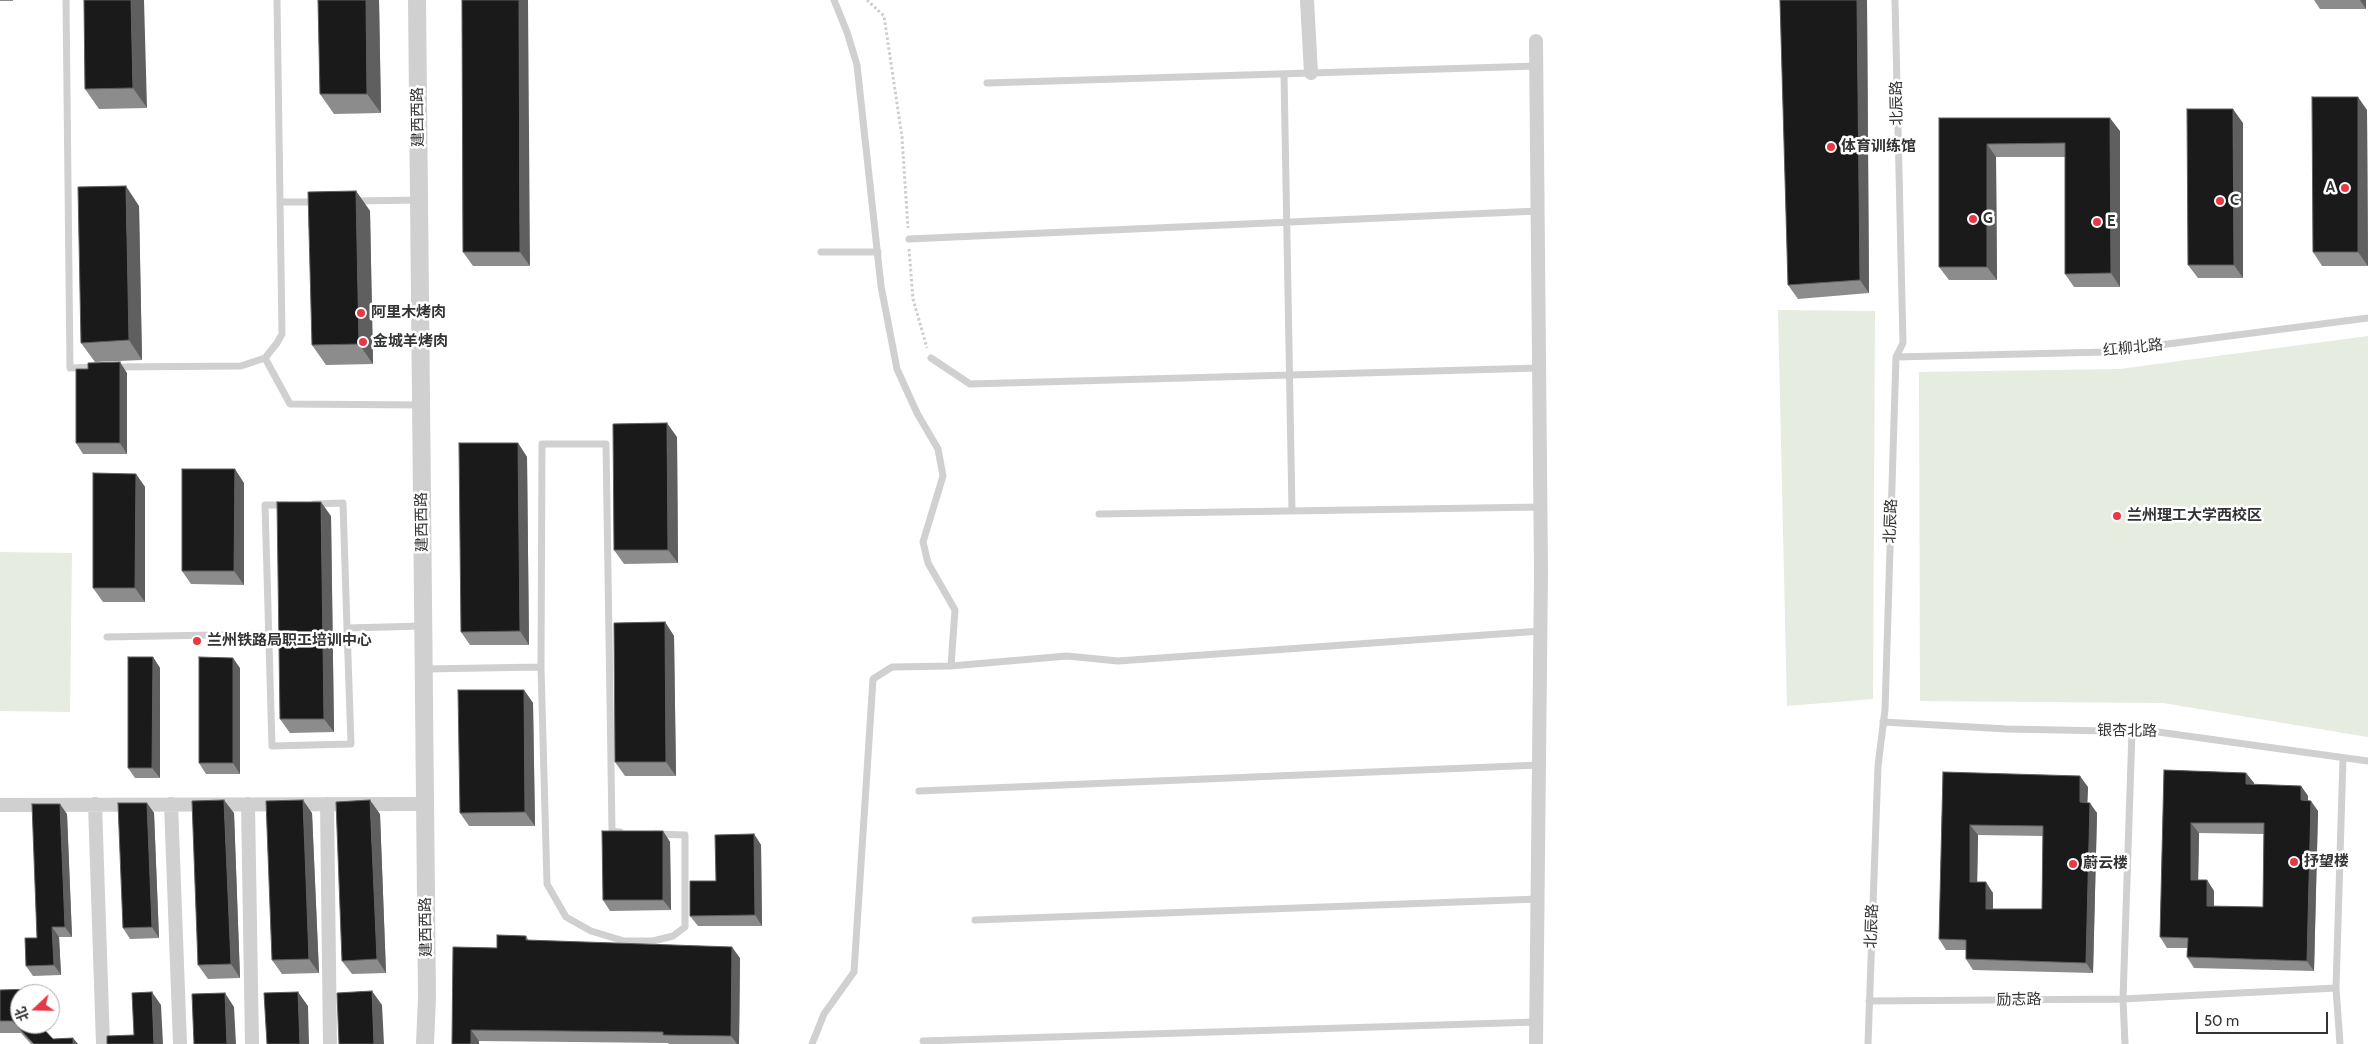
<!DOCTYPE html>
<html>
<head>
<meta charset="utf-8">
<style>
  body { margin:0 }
  #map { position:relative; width:2368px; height:1044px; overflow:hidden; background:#fff; font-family:Cabin,"Noto Sans SC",sans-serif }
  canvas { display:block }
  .north { position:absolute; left:10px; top:984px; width:50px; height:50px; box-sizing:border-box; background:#fff; border:1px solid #adadad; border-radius:50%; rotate:249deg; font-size:14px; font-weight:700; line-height:20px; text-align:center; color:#333 }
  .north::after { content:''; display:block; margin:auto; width:18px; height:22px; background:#e63946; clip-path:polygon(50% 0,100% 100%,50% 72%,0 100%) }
  .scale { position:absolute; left:2196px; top:1012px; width:132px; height:22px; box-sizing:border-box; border:2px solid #333; border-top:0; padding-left:6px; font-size:15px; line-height:18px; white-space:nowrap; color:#333; -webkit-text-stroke:4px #fff; paint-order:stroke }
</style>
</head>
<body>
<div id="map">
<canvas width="2368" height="1044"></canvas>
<div class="north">北</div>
<div class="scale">50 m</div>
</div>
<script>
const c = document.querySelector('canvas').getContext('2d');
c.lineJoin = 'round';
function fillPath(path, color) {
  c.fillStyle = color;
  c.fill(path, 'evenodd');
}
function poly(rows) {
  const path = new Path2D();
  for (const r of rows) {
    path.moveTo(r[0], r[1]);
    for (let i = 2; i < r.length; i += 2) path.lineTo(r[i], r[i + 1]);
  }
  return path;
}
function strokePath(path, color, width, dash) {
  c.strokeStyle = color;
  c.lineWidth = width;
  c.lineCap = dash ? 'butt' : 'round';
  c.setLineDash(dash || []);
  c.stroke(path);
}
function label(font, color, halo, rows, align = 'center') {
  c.font = font + ' Cabin,"Noto Sans SC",sans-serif';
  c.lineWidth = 5;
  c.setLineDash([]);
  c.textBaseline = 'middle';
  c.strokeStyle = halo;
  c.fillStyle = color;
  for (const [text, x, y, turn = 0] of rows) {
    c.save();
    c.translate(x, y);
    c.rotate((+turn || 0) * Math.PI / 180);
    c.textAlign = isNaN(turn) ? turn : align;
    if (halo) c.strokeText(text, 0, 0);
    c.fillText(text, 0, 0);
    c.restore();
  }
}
fillPath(poly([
  [1778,310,1875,311,1873,699,1787,706],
  [2368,336,2368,737,2163,703,1920,701,1919,372,2119,369],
  [0,552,72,553,70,712,0,711]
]), '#e6ecdf');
strokePath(poly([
  [867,0,884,16,902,137,908,228],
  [909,249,913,299,927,348]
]), '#cdcdcd', 3, [2.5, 2.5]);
strokePath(poly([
  [66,0,70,368,97,367],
  [834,0,847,32,857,65,881,286,897,369,917,413,938,449,943,476,923,542,928,563,955,610,951,666],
  [1284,74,1292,511],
  [987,83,1537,66],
  [355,201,419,200],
  [280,202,317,202],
  [909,239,1538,211],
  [821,252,878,252],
  [1896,357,2106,352,2368,318],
  [265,358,290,404,420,405],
  [931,358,970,384,1539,368],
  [115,367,241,366,265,358,277,343,282,334,277,0],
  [314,504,343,503,347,628],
  [286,505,265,505,272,746,351,744,347,628,423,626],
  [1099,514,1541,507],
  [107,637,268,634],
  [541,667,542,444,606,444,612,831,620,832],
  [424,669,541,667,547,884,566,917,591,931,624,941,653,941,673,936,685,927,685,835,655,834],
  [1883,722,2007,729,2158,732,2368,761],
  [2132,731,2123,999,2336,988],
  [919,791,1539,765],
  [975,920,1538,899],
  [1869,1001,2123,999,2125,1044],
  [923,1041,1536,1022],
  [812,1044,824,1014,854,972,873,679,892,667,951,666,1067,656,1118,661,1541,631],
  [1868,1044,1878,766,1885,710,1896,357,1903,343,1895,0],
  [2340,1044,2336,988,2343,758]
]), '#d0d0d0', 7);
strokePath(poly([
  [1307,0,1311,73],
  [95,804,103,1044],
  [171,804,180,1044],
  [248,804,252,1044],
  [327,804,330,1044],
  [0,805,425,804],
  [1536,1044,1541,572,1536,41]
]), '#d0d0d0', 14);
strokePath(poly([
  [417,0,427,998,425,1044]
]), '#d0d0d0', 18);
fillPath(poly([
  [0,0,13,0,13,1,0,1],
  [84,0,147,108,99,109,85,89],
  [318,0,379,0,381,113,334,114,320,94],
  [462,0,530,266,473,266,463,252],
  [1780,0,1867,0,1869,293,1798,299,1788,285],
  [2314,0,2366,0,2366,9,2320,9],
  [2367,110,2368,266,2322,266,2313,252],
  [1939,118,2120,131,2120,287,2074,287,2065,274,2065,157,1996,157,1997,280,1949,280,1939,267],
  [2243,123,2243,278,2198,278,2188,265],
  [356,191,370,211,373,364,326,365,312,345],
  [139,206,142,360,95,362,81,343],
  [127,373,127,454,83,454,76,443],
  [677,437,678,563,624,564,614,550],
  [518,443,527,457,529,645,470,645,461,632],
  [136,474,145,487,145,602,103,602,93,588],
  [244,483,244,585,191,584,182,571],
  [331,516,334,732,290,733,280,719],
  [665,622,674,636,676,776,625,776,615,762],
  [153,657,160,668,160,778,135,778,128,768],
  [240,668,240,774,206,774,199,763],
  [524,690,533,703,535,826,469,826,460,813],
  [2164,770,2246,773,2254,783,2254,785,2301,786,2308,796,2308,801,2318,811,2314,971,2194,968,2187,957,2187,948,2167,948,2160,937],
  [2199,833,2264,834,2263,907,2214,907,2214,891,2207,880,2198,880],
  [1943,772,2088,787,2087,803,2097,813,2093,973,1973,970,1966,959,1966,950,1946,950,1939,939],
  [1978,835,2043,836,2042,909,1993,909,1993,893,1977,882],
  [147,803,154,813,159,938,130,939,123,928],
  [234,813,240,978,208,979,198,965],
  [312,813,319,973,282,974,272,960],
  [67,814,72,937,59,937,61,975,33,976,26,966,37,938],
  [380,814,386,973,352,974,342,961],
  [663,831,670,842,671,910,610,911,603,900],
  [754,834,761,845,762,926,698,926,690,916,716,881],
  [526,936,529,941,740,958,739,1044,669,1044,668,1043,479,1041,452,1044,497,948],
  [0,990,42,1027,53,1039,73,1044,31,1044,21,1033,0,1033]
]), '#8c8c8c');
fillPath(poly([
  [131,0,144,0,147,108,133,88],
  [366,0,379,0,381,113,367,94],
  [519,0,528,0,530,266,520,252],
  [1857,0,1867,0,1869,293,1860,280],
  [2360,0,2366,0,2366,9],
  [2358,97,2367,110,2368,266,2358,252],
  [2233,109,2243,123,2243,278,2234,265],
  [2110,118,2120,131,2120,287,2111,273],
  [1987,144,1996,157,1997,280,1987,267],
  [126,186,139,206,142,360,129,340],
  [356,191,370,211,373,364,359,344],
  [120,362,127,373,127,454,120,443],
  [667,423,677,437,678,563,668,550],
  [518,443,527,457,529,645,520,631],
  [235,469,244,483,244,585,234,571],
  [136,474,145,487,145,602,135,588],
  [321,502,331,516,334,732,324,719],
  [665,622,674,636,676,776,666,762],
  [153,657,160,668,160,778,152,768],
  [233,658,240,668,240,774,233,763],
  [524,690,533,703,535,826,525,812],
  [2246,773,2254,783,2254,795,2246,784],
  [2080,776,2088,787,2087,813,2080,802],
  [2301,786,2308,796,2308,811,2301,800],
  [224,800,234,813,240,978,231,964],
  [303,800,312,813,319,973,309,959],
  [370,800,380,814,386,973,377,959],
  [2311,801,2318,811,2314,971,2307,961],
  [147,803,154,813,159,938,152,927],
  [2090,803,2097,813,2093,973,2086,963],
  [60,804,67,814,72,937,65,927],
  [2191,823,2199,833,2198,890,2191,880],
  [1970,825,1978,835,1977,893,1970,882],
  [663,831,670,842,671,910,663,900],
  [754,834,761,845,762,926,755,915],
  [2207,880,2214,891,2214,917,2207,906],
  [1986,882,1993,893,1993,919,1986,909],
  [52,927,59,937,61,975,54,965],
  [732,947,740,958,739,1044,737,1044,731,1036],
  [372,991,382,1005,384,1044,374,1044],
  [152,992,161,1005,163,1044,154,1044],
  [298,992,308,1006,309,1044,300,1044],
  [225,993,234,1007,236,1044,227,1044],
  [471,1030,479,1041,479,1044,471,1044],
  [73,1038,78,1044,73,1044]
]), '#5f5f5f');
const building = poly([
  [84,0,131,0,133,88,85,89,84,0],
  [318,0,366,0,367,94,320,94,318,0],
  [462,0,519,0,520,252,463,252,462,0],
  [1780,0,1857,0,1860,280,1788,285,1780,0],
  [2312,97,2358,97,2358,252,2313,252,2312,97],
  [2187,109,2233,109,2234,265,2188,265,2187,109],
  [1939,118,2110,118,2111,273,2065,274,2065,143,1987,144,1987,267,1939,267,1939,118],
  [126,186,129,340,81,343,78,187,126,186],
  [356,191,359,344,312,345,308,192,356,191],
  [120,362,120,443,76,443,76,369,88,369,88,363,120,362],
  [667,423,668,550,614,550,613,424,667,423],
  [459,443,518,443,520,631,461,632,459,443],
  [182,469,235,469,234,571,182,571,182,469],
  [93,473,136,474,135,588,93,588,93,473],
  [277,502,321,502,324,719,280,719,277,502],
  [665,622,666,762,615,762,614,623,665,622],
  [128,657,153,657,152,768,128,768,128,657],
  [199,657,233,658,233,763,199,763,199,657],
  [458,690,524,690,525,812,460,813,458,690],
  [2164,770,2246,773,2246,784,2301,786,2301,800,2311,801,2307,961,2187,957,2188,938,2160,937,2164,770],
  [2191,823,2264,823,2263,907,2207,906,2207,880,2191,880,2191,823],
  [1943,772,2080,776,2080,802,2090,803,2086,963,1966,959,1966,940,1939,939,1943,772],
  [1970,825,2043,826,2042,909,1986,909,1986,882,1970,882,1970,825],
  [224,800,231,964,198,965,192,801,224,800],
  [303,800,309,959,272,960,266,801,303,800],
  [370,800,377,959,342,961,336,802,370,800],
  [118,803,147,803,152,927,123,928,118,803],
  [32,804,60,804,65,927,52,927,54,965,26,966,25,938,37,938,32,804],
  [602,831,663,831,663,900,603,900,602,831],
  [754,834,755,915,690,916,690,881,716,881,715,835,754,834],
  [497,935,526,936,526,940,732,947,731,1036,663,1035,663,1032,471,1030,471,1044,452,1044,453,947,497,948,497,935],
  [33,989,33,994,20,994,20,1024,39,1024,53,1039,73,1038,73,1044,34,1044,12,1021,0,1021,0,990,33,989],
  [372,991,374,1044,339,1044,337,993,372,991],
  [152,992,154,1044,107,1044,107,1036,134,1035,132,993,152,992],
  [298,992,300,1044,267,1044,264,993,298,992],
  [225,993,227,1044,194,1044,192,994,225,993]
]);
fillPath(building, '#1a1a1a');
strokePath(building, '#5f5f5f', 1);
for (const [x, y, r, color] of [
  [1831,147,5,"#e63946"],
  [2345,188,5,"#e63946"],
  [2220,201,5,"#e63946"],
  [1973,219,5,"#e63946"],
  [2097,222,5,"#e63946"],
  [361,313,5,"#e63946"],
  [363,342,5,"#e63946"],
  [2117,516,5,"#e63946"],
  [197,641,5,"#e63946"],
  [2294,862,5,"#e63946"],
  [2073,864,5,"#e63946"]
]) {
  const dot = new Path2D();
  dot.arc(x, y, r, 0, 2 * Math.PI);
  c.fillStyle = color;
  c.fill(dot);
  strokePath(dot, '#fff', 2);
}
label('15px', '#333', '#fff', [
  ["北辰路",1897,103,-91],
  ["建西西路",418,117,-91],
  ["红柳北路",2133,348,-6],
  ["北辰路",1891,521,-88],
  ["建西西路",422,522,-91],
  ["银杏北路",2127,731,1],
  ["北辰路",1872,926,-88],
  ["建西西路",426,927,-91],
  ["励志路",2019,1000,-1]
]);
label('bold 15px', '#333', '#fff', [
  ["体育训练馆",1841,147],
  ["A",2335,188,"right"],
  ["C",2230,201],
  ["G",1983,219],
  ["E",2107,222],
  ["阿里木烤肉",371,313],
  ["金城羊烤肉",373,342],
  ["兰州理工大学西校区",2127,516],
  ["兰州铁路局职工培训中心",207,641],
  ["抒望楼",2304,862],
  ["蔚云楼",2083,864]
], 'left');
</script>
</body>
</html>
